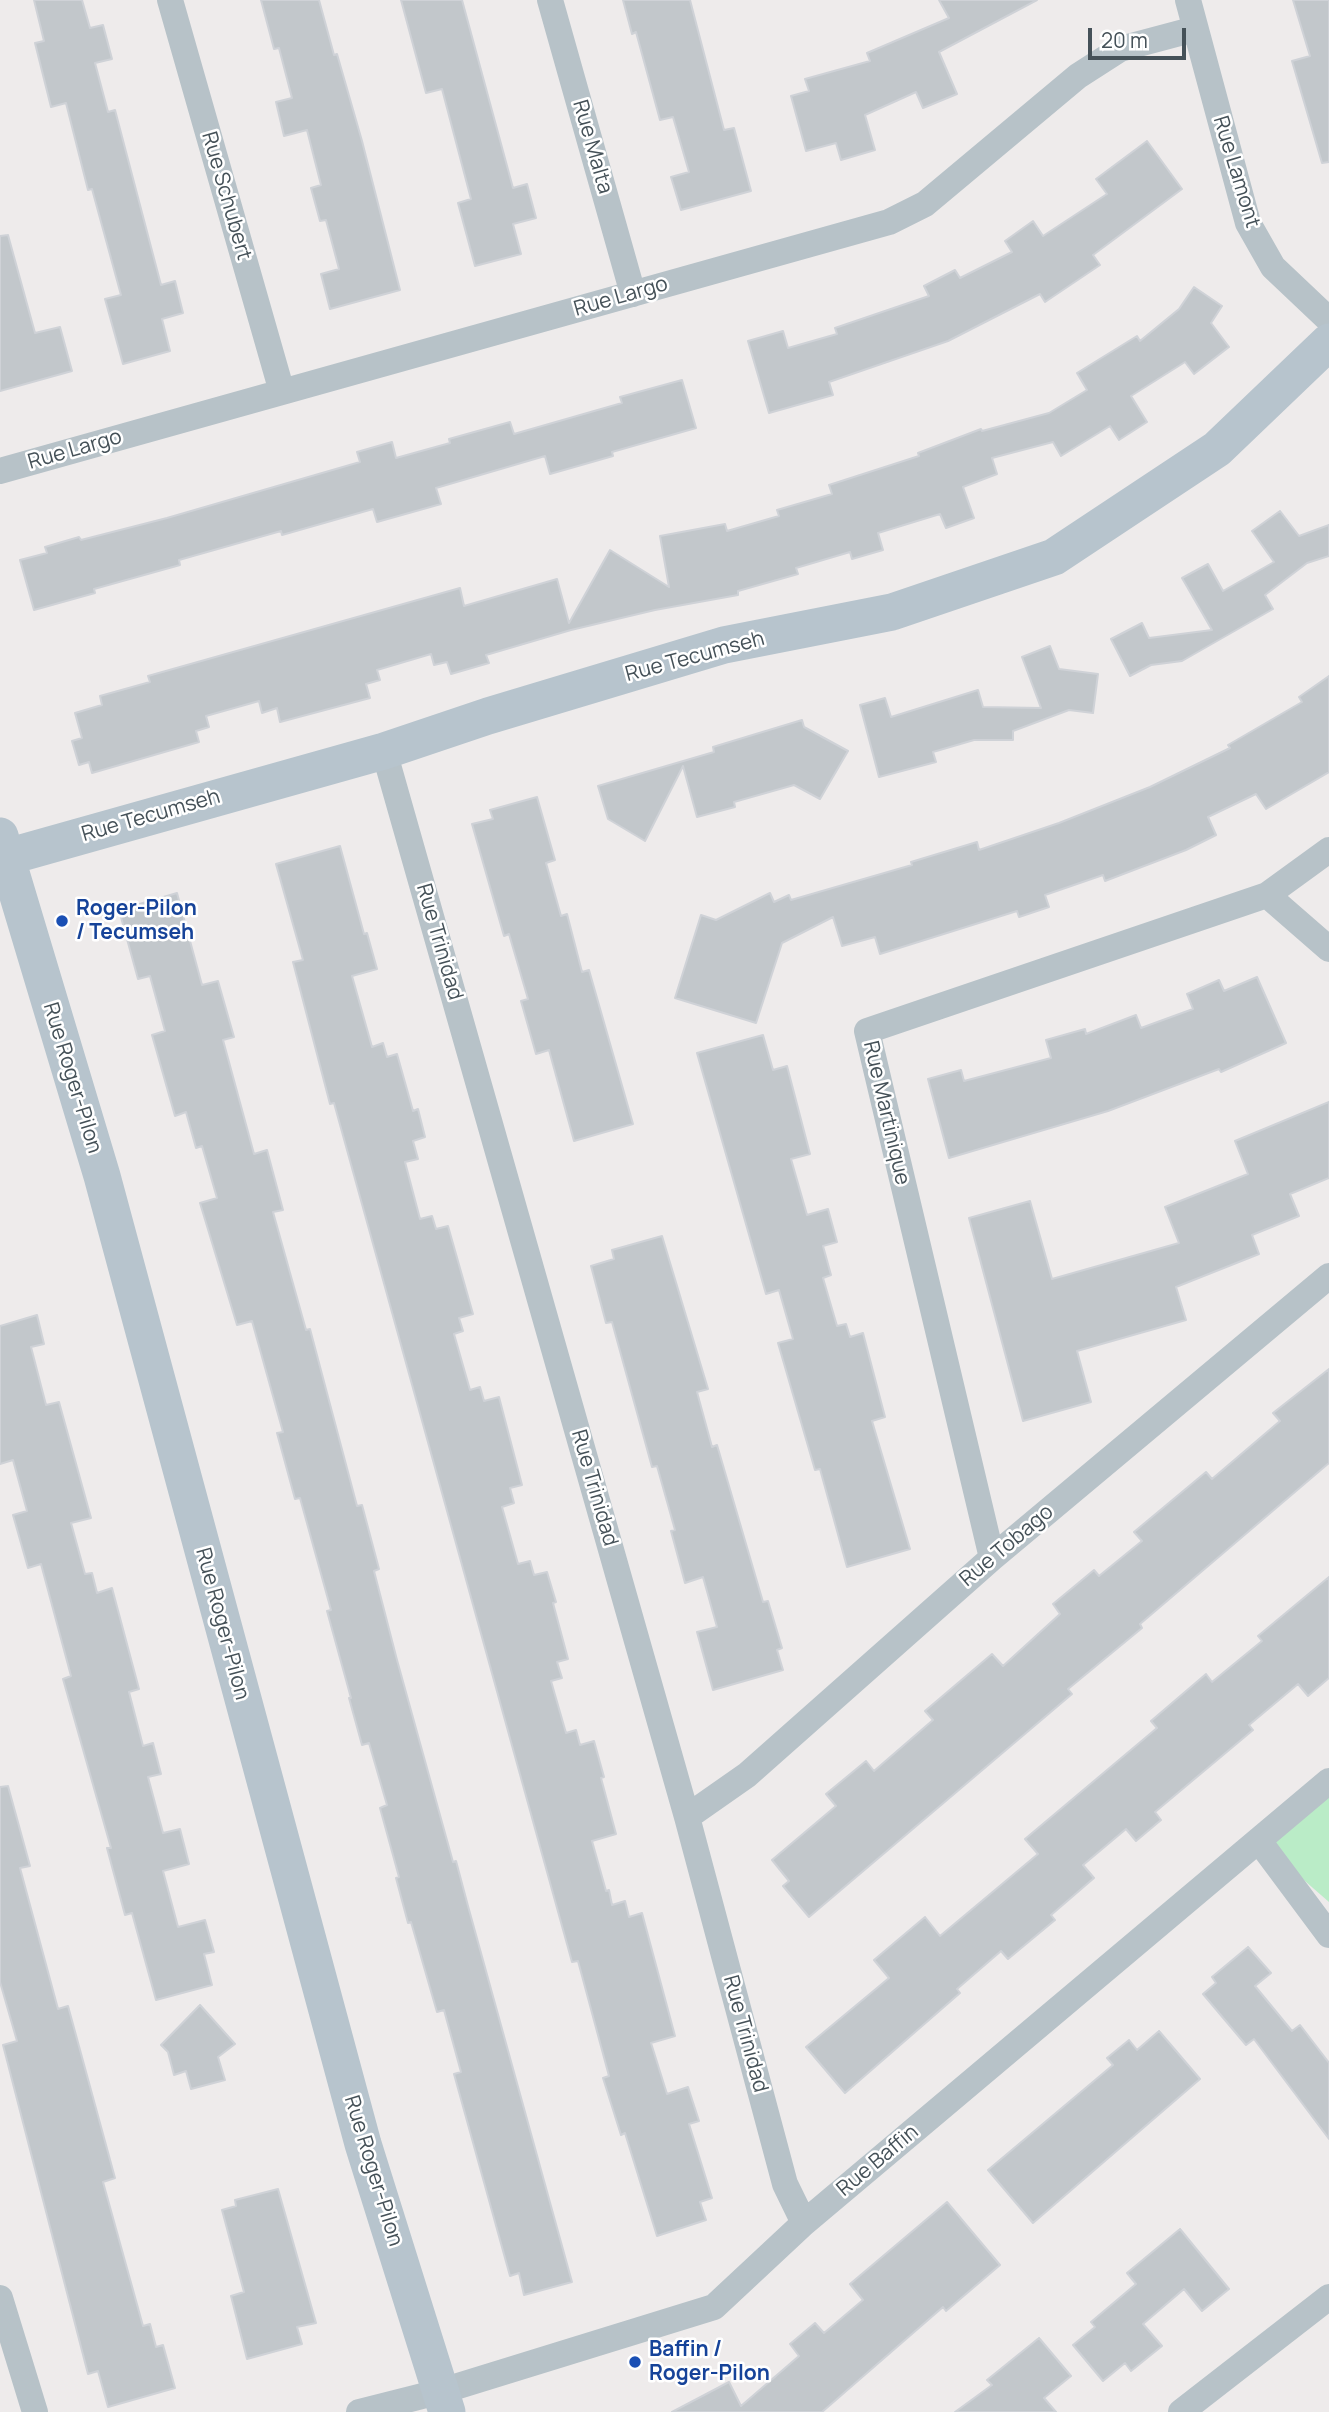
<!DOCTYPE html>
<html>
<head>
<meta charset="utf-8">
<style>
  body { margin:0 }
  #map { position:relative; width:1329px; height:2412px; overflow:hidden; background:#eeebeb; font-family:Manrope,sans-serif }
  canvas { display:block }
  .scale { position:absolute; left:1088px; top:28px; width:98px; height:32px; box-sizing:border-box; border:4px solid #455158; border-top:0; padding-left:9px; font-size:21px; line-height:24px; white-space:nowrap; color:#455158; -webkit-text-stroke:5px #fff; paint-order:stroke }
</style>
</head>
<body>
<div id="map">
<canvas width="1329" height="2412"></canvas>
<div class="scale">20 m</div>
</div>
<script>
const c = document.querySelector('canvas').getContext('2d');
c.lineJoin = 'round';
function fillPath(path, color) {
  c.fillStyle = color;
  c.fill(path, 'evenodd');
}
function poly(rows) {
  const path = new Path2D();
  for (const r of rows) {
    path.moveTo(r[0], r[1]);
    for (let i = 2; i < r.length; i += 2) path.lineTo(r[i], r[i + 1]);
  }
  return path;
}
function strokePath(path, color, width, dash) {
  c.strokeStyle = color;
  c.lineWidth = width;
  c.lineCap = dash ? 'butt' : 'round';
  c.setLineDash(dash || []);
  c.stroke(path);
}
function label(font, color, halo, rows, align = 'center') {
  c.font = font + ' Manrope,sans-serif';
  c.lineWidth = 5;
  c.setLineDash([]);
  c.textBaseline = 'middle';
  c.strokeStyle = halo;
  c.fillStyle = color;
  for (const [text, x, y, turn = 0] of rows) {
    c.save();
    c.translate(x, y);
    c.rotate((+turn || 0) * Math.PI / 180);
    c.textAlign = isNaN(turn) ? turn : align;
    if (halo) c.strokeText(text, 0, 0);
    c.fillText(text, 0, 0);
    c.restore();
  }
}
fillPath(poly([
  [1329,1790,1329,1902,1259,1841]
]), '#baecc7');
const building = poly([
  [34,0,82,0,90,28,103,25,112,59,95,63,108,112,115,110,161,285,175,281,183,313,162,319,170,351,123,364,105,299,121,295,92,189,88,190,66,103,51,107,35,43,44,41,34,0],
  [261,0,319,0,334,55,337,54,362,141,400,290,330,309,321,274,339,269,326,220,320,221,311,188,321,185,307,130,284,136,276,102,292,98,279,48,274,49,261,0],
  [401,0,462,0,513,188,527,184,536,218,513,224,521,254,475,266,458,203,471,199,442,89,426,93,401,0],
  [623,0,690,0,724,130,734,128,751,191,681,210,671,177,689,172,673,117,660,120,636,32,632,34,623,0],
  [939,0,1037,0,939,52,957,94,923,108,916,92,865,115,875,150,841,160,836,143,806,151,791,96,809,91,805,79,870,61,867,53,949,18,939,0],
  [1293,0,1329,0,1329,162,1322,163,1292,61,1310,56,1293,0],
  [1147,141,1182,189,1093,255,1100,265,1045,302,1040,294,948,341,829,382,833,395,769,413,748,341,783,331,788,348,837,334,835,328,929,296,924,286,955,270,960,278,1012,252,1005,241,1033,221,1043,236,1107,194,1096,179,1147,141],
  [8,235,35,333,60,327,72,371,0,391,0,236,8,235],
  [1194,287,1222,306,1211,323,1229,347,1194,374,1185,362,1131,396,1147,422,1119,440,1110,426,1061,456,1053,442,992,458,997,474,963,487,974,518,946,528,940,514,878,533,883,550,852,559,850,552,796,568,798,574,738,591,738,595,655,610,571,630,486,655,489,663,451,674,447,662,434,665,431,654,377,670,380,680,366,684,370,698,280,722,277,708,262,713,259,701,206,716,209,727,196,731,199,742,92,773,89,762,79,765,72,741,82,738,75,713,102,705,100,696,150,682,148,676,460,588,464,606,557,579,569,623,610,550,669,587,660,536,725,524,727,531,779,516,777,510,832,494,829,485,919,456,918,453,981,429,982,431,1049,413,1087,390,1077,373,1137,336,1140,341,1179,309,1194,287],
  [682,380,696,428,612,452,613,456,550,474,545,456,436,488,441,504,377,522,373,509,282,535,281,531,179,560,180,565,94,589,95,593,34,610,20,560,47,553,45,547,79,537,81,540,167,518,360,462,357,452,392,442,396,458,450,443,449,439,510,422,514,434,622,403,620,397,682,380],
  [1280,511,1299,536,1329,525,1329,556,1307,563,1265,595,1273,609,1182,661,1151,665,1130,676,1111,639,1142,623,1149,638,1212,630,1182,578,1208,564,1223,591,1274,562,1252,531,1280,511],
  [1050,646,1059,669,1098,674,1093,713,1069,710,1013,731,1013,740,974,740,933,752,936,762,879,777,860,705,885,698,891,717,978,690,983,707,1041,708,1022,657,1050,646],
  [1329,676,1329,772,1266,809,1256,794,1208,817,1216,835,1186,850,1105,881,1103,875,1045,895,1049,907,1019,917,1017,911,880,954,875,937,842,946,833,917,782,943,756,1023,675,998,701,915,716,920,770,893,774,902,789,895,791,900,912,865,911,862,977,842,979,850,1059,823,1150,787,1230,748,1228,745,1302,702,1299,697,1329,676],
  [802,720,804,727,848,751,820,799,794,785,734,802,735,807,697,817,683,766,645,841,608,819,598,786,714,752,713,747,802,720],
  [537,797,555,860,546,863,561,916,567,914,582,972,589,970,633,1124,574,1141,549,1050,536,1054,521,1001,528,999,509,934,504,936,472,824,493,819,490,810,537,797],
  [340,846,364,934,367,933,377,969,352,976,372,1047,383,1043,387,1057,397,1054,413,1111,418,1109,425,1137,413,1141,418,1159,405,1162,420,1219,432,1216,436,1229,448,1226,473,1314,459,1318,463,1331,454,1334,470,1390,480,1387,484,1401,499,1397,522,1485,510,1488,514,1503,502,1507,518,1564,530,1561,534,1575,547,1572,556,1602,553,1603,568,1659,557,1662,562,1678,551,1681,566,1733,576,1730,580,1745,594,1741,604,1777,601,1778,616,1834,592,1841,606,1891,609,1890,612,1905,625,1901,629,1917,642,1913,675,2036,651,2043,667,2094,688,2087,699,2121,689,2124,712,2198,700,2202,706,2220,657,2236,625,2133,621,2135,603,2078,609,2076,578,1961,572,1962,334,1103,330,1104,293,962,303,960,276,864,340,846],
  [177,893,202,985,218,981,234,1037,223,1040,254,1154,267,1150,283,1210,273,1212,306,1330,310,1329,357,1506,362,1505,379,1569,374,1571,397,1660,453,1862,456,1861,468,1906,572,2282,524,2295,519,2273,510,2276,454,2074,461,2072,444,2010,437,2012,411,1922,408,1923,396,1878,399,1877,380,1808,387,1805,369,1743,362,1745,349,1698,351,1698,327,1611,331,1610,300,1498,295,1499,277,1433,283,1432,252,1321,237,1325,200,1203,217,1198,202,1146,196,1148,186,1112,175,1116,152,1035,165,1031,150,976,138,979,119,910,177,893],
  [1257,977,1286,1043,1221,1072,1219,1069,1108,1111,949,1158,928,1079,961,1070,964,1081,1051,1058,1046,1040,1085,1029,1086,1034,1136,1015,1141,1028,1193,1009,1187,994,1219,980,1224,991,1257,977],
  [763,1035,773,1070,787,1066,810,1154,791,1159,807,1215,828,1209,837,1242,823,1246,831,1275,823,1278,837,1326,846,1324,850,1337,863,1333,885,1417,872,1421,910,1549,847,1567,820,1469,815,1470,778,1343,793,1339,779,1290,766,1294,697,1053,763,1035],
  [1329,1102,1329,1178,1290,1194,1299,1216,1252,1235,1259,1254,1176,1287,1186,1320,1077,1351,1091,1402,1023,1421,969,1218,1030,1201,1052,1279,1179,1243,1165,1207,1248,1174,1235,1141,1329,1102],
  [662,1236,708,1389,697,1392,712,1447,717,1445,763,1602,768,1601,782,1648,777,1650,783,1670,713,1690,697,1632,717,1627,703,1577,685,1583,671,1531,675,1530,657,1466,652,1467,612,1322,606,1323,591,1266,614,1259,612,1250,662,1236],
  [37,1315,44,1344,31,1347,46,1405,59,1402,91,1518,71,1523,85,1574,92,1573,97,1593,112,1588,139,1689,129,1692,143,1746,153,1743,161,1774,148,1777,163,1833,180,1829,189,1864,163,1871,178,1927,205,1920,214,1952,204,1954,212,1985,156,2000,132,1913,125,1915,107,1848,111,1848,63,1679,71,1676,41,1564,28,1568,13,1515,27,1511,13,1460,0,1464,0,1326,37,1315],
  [1329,1369,1329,1463,1140,1624,1142,1628,1068,1689,1072,1694,809,1917,783,1886,789,1881,772,1860,836,1806,826,1794,866,1761,874,1771,933,1720,925,1711,992,1654,1003,1666,1060,1614,1053,1604,1094,1570,1099,1576,1142,1541,1134,1532,1206,1472,1212,1479,1280,1421,1273,1413,1329,1369],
  [1329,1577,1329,1678,1308,1696,1298,1684,1249,1725,1253,1730,1155,1812,1161,1820,1136,1841,1126,1829,1083,1865,1094,1878,1051,1915,1055,1920,1008,1959,1001,1951,957,1989,960,1993,845,2093,806,2047,889,1978,874,1960,925,1917,940,1936,1038,1854,1025,1839,1157,1728,1151,1721,1206,1674,1212,1682,1262,1641,1258,1636,1329,1577],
  [8,1786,30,1866,20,1868,58,2009,68,2006,115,2178,103,2182,143,2326,150,2324,156,2347,163,2345,175,2388,108,2407,98,2371,88,2374,3,2045,17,2041,0,1982,0,1787,8,1786],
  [1248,1947,1271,1973,1255,1986,1292,2031,1300,2025,1329,2063,1329,2139,1254,2039,1246,2045,1203,1994,1216,1983,1212,1977,1248,1947],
  [200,2005,235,2044,218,2057,225,2080,191,2089,186,2071,174,2075,168,2052,161,2045,200,2005],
  [1159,2031,1200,2079,1033,2223,988,2170,1113,2065,1107,2058,1129,2040,1137,2050,1159,2031],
  [278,2189,316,2323,297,2327,302,2344,247,2359,231,2296,244,2292,222,2210,236,2206,235,2200,278,2189],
  [947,2202,1000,2265,946,2311,943,2307,822,2412,672,2412,729,2382,741,2406,799,2356,790,2344,815,2323,824,2333,863,2300,850,2284,947,2202],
  [1180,2229,1229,2289,1202,2311,1184,2289,1143,2324,1162,2346,1131,2371,1125,2363,1103,2381,1073,2345,1095,2327,1091,2322,1136,2284,1127,2273,1180,2229],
  [1039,2338,1071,2376,1044,2398,1056,2412,955,2412,992,2385,987,2380,1039,2338]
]);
fillPath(building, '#c2c7cb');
strokePath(building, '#cfd2d7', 2);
strokePath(poly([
  [170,0,282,392],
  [550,0,633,294],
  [1188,0,1248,223,1273,267,1329,320],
  [0,471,889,222,925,204,1078,76,1120,49,1195,29],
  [384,751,687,1817,785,2184,804,2223],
  [1267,895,1329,949],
  [992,1558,867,1031,1267,895,1329,850],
  [687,1817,747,1775,992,1558,1329,1276],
  [1259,1841,1329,1935],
  [0,2298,35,2412],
  [359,2412,442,2391,714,2307,804,2223,1329,1781],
  [1181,2412,1329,2297]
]), '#b7c2c8', 26);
strokePath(poly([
  [0,836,102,1176,363,2144,447,2412],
  [0,859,384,751,488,716,724,645,892,612,1054,557,1217,449,1329,342]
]), '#b7c4cd', 37);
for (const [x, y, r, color] of [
  [62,921,7,"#1a4fb4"],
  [635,2362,7,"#1a4fb4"]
]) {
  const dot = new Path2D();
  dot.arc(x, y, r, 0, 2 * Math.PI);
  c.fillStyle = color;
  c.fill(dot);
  strokePath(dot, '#fff', 2.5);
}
label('21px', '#455158', '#fff', [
  ["Rue Malta",592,147,74],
  ["Rue Lamont",1236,172,73],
  ["Rue Schubert",226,196,74],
  ["Rue Largo",621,297,-16],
  ["Rue Largo",75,450,-16],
  ["Rue Tecumseh",695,657,-15],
  ["Rue Tecumseh",151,816,-16],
  ["Rue Trinidad",439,942,74],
  ["Rue Roger-Pilon",72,1078,73],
  ["Rue Martinique",886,1113,77],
  ["Rue Trinidad",594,1488,74],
  ["Rue Tobago",1007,1546,-40],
  ["Rue Roger-Pilon",222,1624,75],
  ["Rue Trinidad",745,2034,75],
  ["Rue Baffin",878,2161,-40],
  ["Rue Roger-Pilon",373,2171,73]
]);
label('bold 21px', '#164399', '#fff', [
  ["Roger-Pilon",76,909],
  ["/ Tecumseh",76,933],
  ["Baffin /",649,2350],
  ["Roger-Pilon",649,2374]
], 'left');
</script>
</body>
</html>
